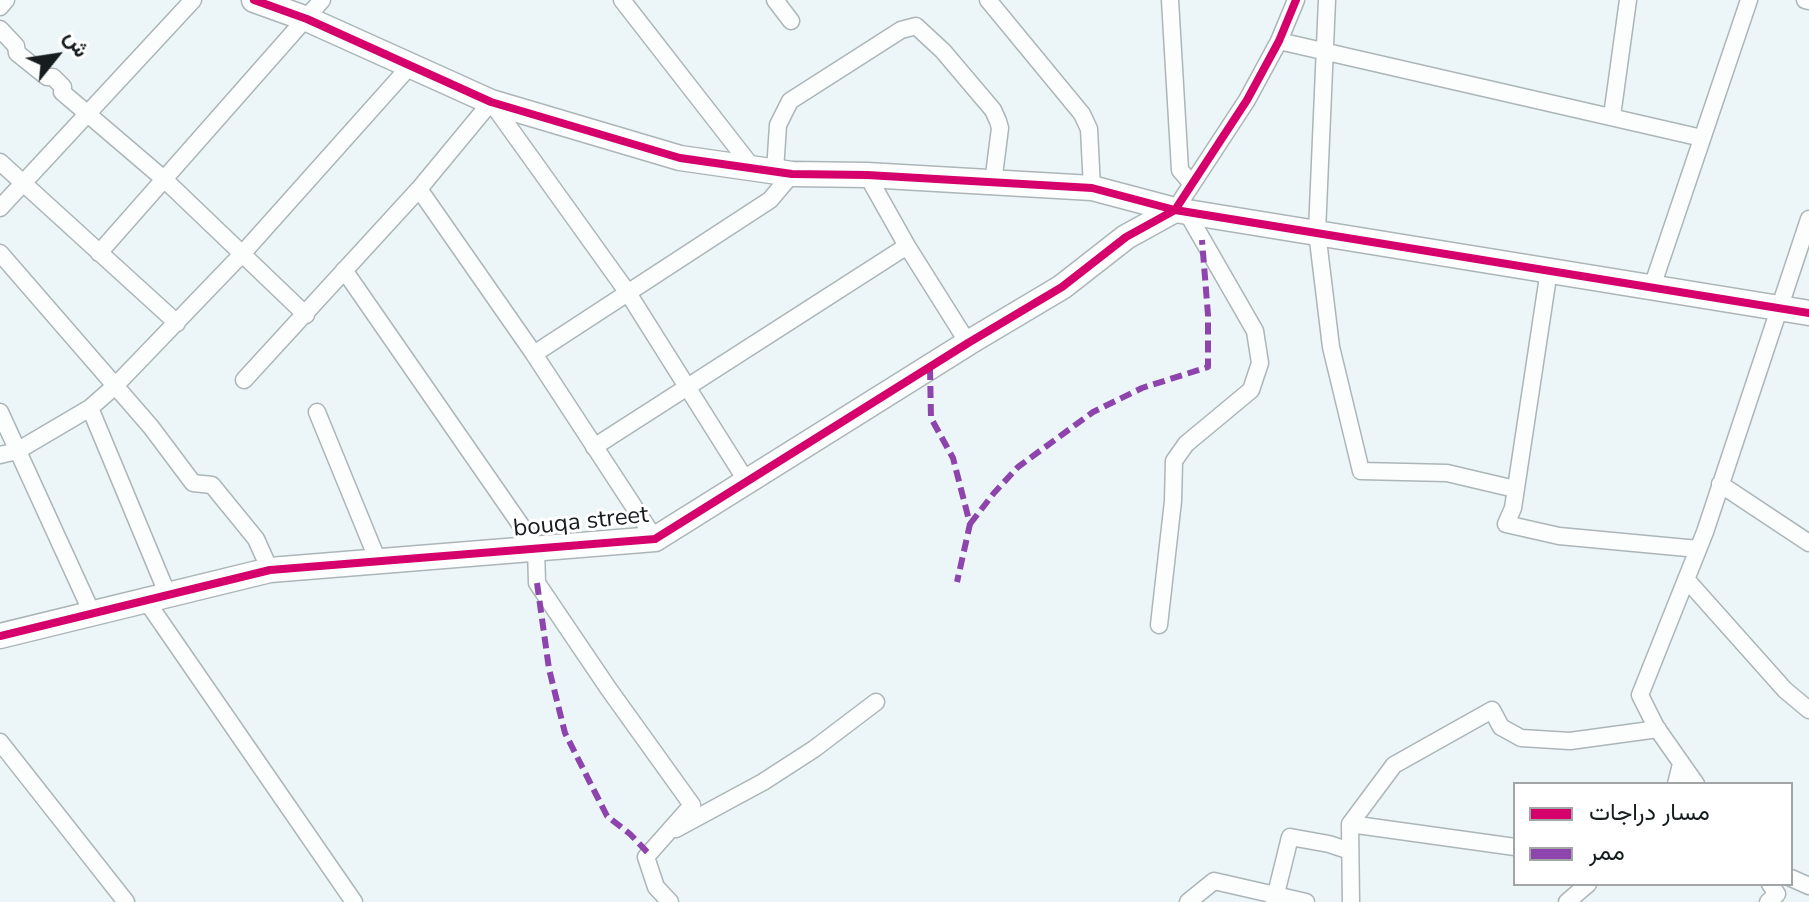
<!DOCTYPE html>
<html>
<head>
<meta charset="utf-8">
<style>
  body { margin:0 }
  #map { position:relative; width:1809px; height:902px; overflow:hidden; background:#ecf6f8; font-family:"Nunito Sans",Vazirmatn,sans-serif }
  canvas { display:block }
  .legend { position:absolute; left:1513px; top:782px; width:280px; height:104px; box-sizing:border-box; background:#fff; border:2px solid #a1a5a5; margin:0; padding:10px 14px; list-style:none; font-size:24px; color:#151d1f }
  .legend li { display:flex; align-items:center; gap:16px; height:40px }
  .legend b { width:40px; border:2px solid #a1a5a5 }
  .north { position:absolute; left:16px; top:16px; width:80px; height:80px; -webkit-text-stroke:6px #fff; paint-order:stroke; rotate:60deg; font-size:22px; font-weight:700; line-height:32px; text-align:center; color:#151d1f }
  .north::after { content:''; display:block; margin:auto; width:28px; height:36px; background:#151d1f; clip-path:polygon(50% 0,100% 100%,50% 72%,0 100%) }
</style>
</head>
<body>
<div id="map">
<canvas width="1809" height="902"></canvas>
<ul class="legend">
<li><b style="height:10px;background:#d6006c"></b>مسار دراجات</li>
<li><b style="height:10px;background:#8e44ad"></b>ممر</li>
</ul>
<div class="north">ش</div>
</div>
<script>
const c = document.querySelector('canvas').getContext('2d');
c.lineJoin = 'round';
function poly(rows) {
  const path = new Path2D();
  for (const r of rows) {
    path.moveTo(r[0], r[1]);
    for (let i = 2; i < r.length; i += 2) path.lineTo(r[i], r[i + 1]);
  }
  return path;
}
function strokePath(path, color, width, dash) {
  c.strokeStyle = color;
  c.lineWidth = width;
  c.lineCap = dash ? 'butt' : 'round';
  c.setLineDash(dash || []);
  c.stroke(path);
}
function label(font, color, halo, rows, align = 'center') {
  c.font = font + ' "Nunito Sans",sans-serif';
  c.lineWidth = 6;
  c.setLineDash([]);
  c.textBaseline = 'middle';
  c.strokeStyle = halo;
  c.fillStyle = color;
  for (const [text, x, y, turn = 0] of rows) {
    c.save();
    c.translate(x, y);
    c.rotate((+turn || 0) * Math.PI / 180);
    c.textAlign = isNaN(turn) ? turn : align;
    if (halo) c.strokeText(text, 0, 0);
    c.fillText(text, 0, 0);
    c.restore();
  }
}
const street = poly([
  [622,0,752,167],
  [775,0,791,21],
  [988,0,1082,114,1089,129,1092,188],
  [1170,0,1180,170,1192,184],
  [1327,0,1317,232,1331,347,1361,471,1447,473,1515,489],
  [1805,0,1809,1],
  [0,7,6,0],
  [0,29,16,46,17,53,47,77,53,77,63,87,62,92,165,180,306,315],
  [1279,41,1702,138],
  [1612,116,1628,0],
  [0,162,177,323],
  [775,171,778,125,790,101,901,30,916,26,943,51,993,110,998,121,1000,128,993,183],
  [867,175,907,246,968,343],
  [419,189,534,354,655,539],
  [0,208,193,0],
  [1175,210,1247,100,1279,41,1296,0],
  [0,253,151,427,193,483,212,485,256,539,270,570],
  [99,253,322,0],
  [344,270,536,547,537,583,608,688,692,805,646,857,656,887,670,902],
  [1549,270,1513,508,1506,524,1559,536,1698,549],
  [1652,287,1749,0],
  [534,354,770,200,792,174],
  [244,380,419,189,491,102,628,293,747,482],
  [90,408,167,593],
  [0,412,92,613],
  [317,412,378,561],
  [594,447,907,246],
  [0,455,17,451,90,408,115,386,243,253,410,66],
  [1720,484,1809,543],
  [1686,579,1785,690,1809,710],
  [145,599,354,902],
  [1159,625,1173,501,1174,461,1186,444,1251,390,1260,363,1255,331,1186,211],
  [0,742,126,902],
  [1676,784,1681,764],
  [1696,784,1656,727,1640,695,1705,532,1809,219],
  [1350,824,1515,847],
  [676,829,763,782,814,749,876,702],
  [1791,878,1809,886],
  [1188,902,1214,881,1306,902],
  [1274,902,1290,837,1329,844,1350,851],
  [1351,902,1350,824,1394,765,1492,710,1501,727,1521,738,1570,741,1658,729],
  [1567,902,1588,884],
  [1768,902,1777,894,1770,884]
]);
const secondary = poly([
  [254,0,307,19,491,102,680,158,792,174,867,175,1092,188,1175,210,1809,313],
  [0,636,270,570,655,539,968,343,1062,287,1126,237,1175,210]
]);
strokePath(street, '#acb5b7', 19);
strokePath(secondary, '#acb5b7', 27);
strokePath(street, '#fcfefe', 16);
strokePath(secondary, '#fcfefe', 24);
strokePath(poly([
  [930,368,931,418,953,458,970,524,957,582],
  [970,524,994,493,1018,467,1093,412,1142,388,1208,367,1208,315,1202,240],
  [537,583,549,669,565,733,607,816,630,834,649,854]
]), '#8e44ad', 6, [12, 6]);
strokePath(poly([
  [254,0,307,19,491,102,680,158,792,174,867,175,1092,188,1175,210,1809,313],
  [0,636,270,570,655,539,968,343,1062,287,1126,237,1175,210,1247,100,1279,41,1296,0]
]), '#d6006c', 8);
label('24px', '#151d1f', '#fff', [
  ["bouqa street",581,523,-6]
]);
</script>
</body>
</html>
